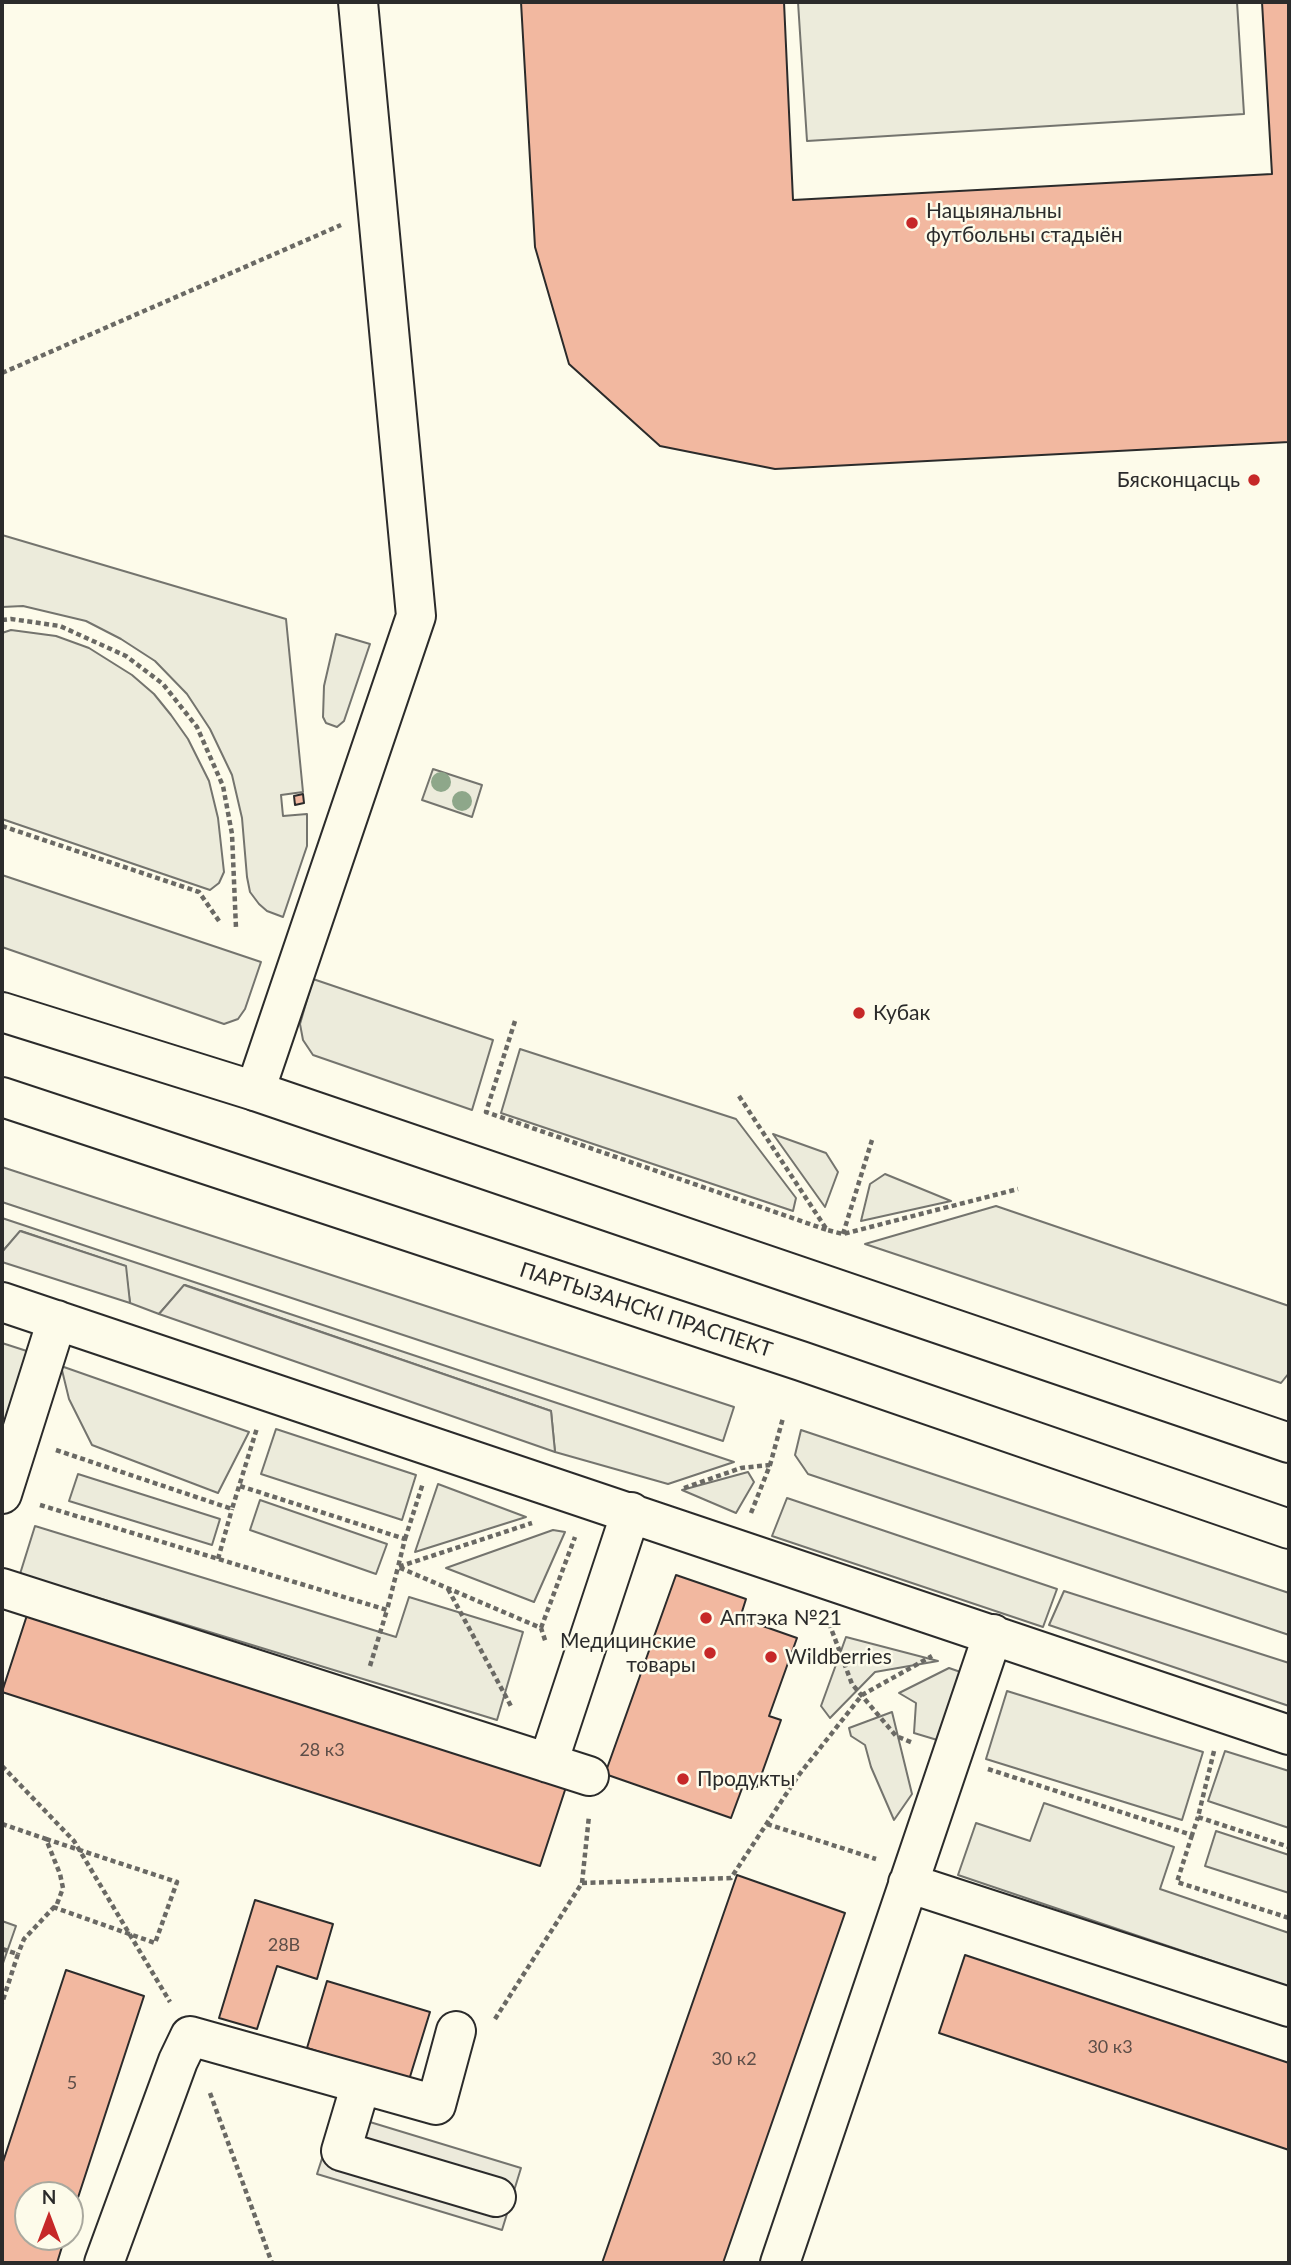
<!DOCTYPE html>
<html>
<head>
<meta charset="utf-8">
<style>
  body { margin:0 }
  #map { position:relative; width:1291px; height:2265px; overflow:hidden; background:#fdfbea; font-family:Lato,sans-serif }
  canvas { display:block }
  .frame { position:absolute; inset:0; border:4px solid #2b2b2b; pointer-events:none }
  .north { position:absolute; left:14px; top:2181px; width:70px; height:70px; box-sizing:border-box; background:#fdfbea; border:2px solid #a9a89e; border-radius:50%; rotate:0deg; font-size:19px; font-weight:700; line-height:28px; text-align:center; color:#2b2b2b }
  .north::after { content:''; display:block; margin:auto; width:24px; height:32px; background:#c62828; clip-path:polygon(50% 0,100% 100%,50% 72%,0 100%) }
</style>
</head>
<body>
<div id="map">
<canvas width="1291" height="2265"></canvas>
<div class="frame"></div>
<div class="north">N</div>
</div>
<script>
const c = document.querySelector('canvas').getContext('2d');
c.lineJoin = 'round';
function fillPath(path, color) {
  c.fillStyle = color;
  c.fill(path, 'evenodd');
}
function poly(rows) {
  const path = new Path2D();
  for (const r of rows) {
    path.moveTo(r[0], r[1]);
    for (let i = 2; i < r.length; i += 2) path.lineTo(r[i], r[i + 1]);
  }
  return path;
}
function strokePath(path, color, width, dash) {
  c.strokeStyle = color;
  c.lineWidth = width;
  c.lineCap = dash ? 'butt' : 'round';
  c.setLineDash(dash || []);
  c.stroke(path);
}
function label(font, color, halo, rows, align = 'center') {
  c.font = font + ' Lato,sans-serif';
  c.lineWidth = 5;
  c.setLineDash([]);
  c.textBaseline = 'middle';
  c.strokeStyle = halo;
  c.fillStyle = color;
  for (const [text, x, y, turn = 0] of rows) {
    c.save();
    c.translate(x, y);
    c.rotate((+turn || 0) * Math.PI / 180);
    c.textAlign = isNaN(turn) ? turn : align;
    if (halo) c.strokeText(text, 0, 0);
    c.fillText(text, 0, 0);
    c.restore();
  }
}
const green = poly([
  [798,2,1237,2,1244,114,807,141,798,2],
  [2,535,286,619,303,792,281,795,283,816,307,814,307,846,283,917,267,911,259,904,250,892,247,877,242,818,232,775,210,729,187,694,155,661,121,639,86,621,23,606,2,607,2,535],
  [11,630,56,636,89,648,132,675,154,694,171,715,188,739,209,781,218,818,224,872,219,883,210,890,2,819,2,633,11,630],
  [336,634,370,644,344,721,337,727,326,723,323,717,324,686,336,634],
  [433,769,482,785,472,817,422,800,433,769],
  [2,875,261,962,245,1009,238,1019,224,1024,2,947,2,875],
  [313,979,493,1040,472,1110,313,1055,303,1040,300,1024,313,979],
  [520,1049,736,1119,796,1198,793,1211,501,1113,520,1049],
  [773,1134,826,1153,838,1172,825,1207,773,1134],
  [2,1167,734,1407,723,1441,2,1202,2,1167],
  [885,1174,951,1201,861,1221,870,1184,885,1174],
  [996,1206,1289,1306,1289,1373,1281,1383,865,1244,996,1206],
  [2,1218,734,1462,668,1484,555,1452,551,1411,185,1285,159,1314,130,1303,125,1266,21,1231,2,1252,2,1218],
  [2,1343,33,1353,13,1421,2,1419,2,1343],
  [61,1366,249,1432,218,1493,92,1445,69,1399,61,1366],
  [276,1429,416,1475,402,1520,261,1474,276,1429],
  [801,1430,1289,1593,1289,1635,808,1474,795,1455,801,1430],
  [748,1472,754,1482,736,1513,682,1490,748,1472],
  [78,1474,220,1519,212,1545,69,1501,78,1474],
  [438,1484,526,1517,415,1552,438,1484],
  [787,1498,1057,1589,1043,1627,772,1536,787,1498],
  [260,1500,387,1544,376,1574,250,1530,260,1500],
  [35,1526,396,1637,409,1597,523,1632,497,1720,20,1574,35,1526],
  [553,1530,565,1532,534,1602,446,1568,553,1530],
  [846,1637,938,1661,875,1672,830,1718,821,1706,846,1637],
  [949,1668,972,1676,944,1742,914,1733,916,1703,899,1693,949,1668],
  [1007,1691,1203,1752,1182,1820,986,1759,1007,1691],
  [892,1712,912,1794,894,1820,871,1767,865,1745,851,1736,849,1728,892,1712],
  [1225,1751,1289,1771,1289,1828,1208,1801,1225,1751],
  [1044,1803,1174,1847,1160,1889,1289,1933,1289,1987,958,1875,976,1823,1030,1841,1044,1803],
  [1216,1831,1289,1855,1289,1893,1205,1866,1216,1831],
  [2,1921,16,1926,2,1966,2,1921]
]);
fillPath(green, '#ecebdb');
strokePath(green, '#74746e', 2);
const parking = poly([
  [20,1231,126,1266,130,1303,2,1262,2,1252,20,1231],
  [184,1285,551,1411,555,1452,159,1314,184,1285],
  [1064,1591,1289,1663,1289,1706,1049,1625,1064,1591],
  [337,2112,521,2168,502,2230,317,2174,337,2112]
]);
fillPath(parking, '#eceadb');
strokePath(parking, '#74746e', 2);
const building = poly([
  [521,2,784,2,793,200,1272,174,1262,2,1289,2,1289,442,775,469,660,446,569,364,535,247,521,2],
  [303,794,304,803,295,805,294,796,303,794],
  [676,1575,746,1599,740,1618,797,1638,769,1716,781,1720,757,1787,744,1783,731,1818,605,1774,676,1575],
  [29,1609,567,1784,540,1866,2,1692,29,1609],
  [737,1875,845,1913,723,2263,602,2263,737,1875],
  [255,1900,333,1924,317,1979,277,1966,257,2029,219,2018,255,1900],
  [965,1955,1289,2063,1289,2150,939,2033,965,1955],
  [66,1970,144,1996,70,2222,70,2195,28,2195,28,2237,65,2237,57,2263,2,2263,2,2165,66,1970],
  [327,1981,430,2012,409,2080,307,2048,327,1981]
]);
fillPath(building, '#f2b8a0');
strokePath(building, '#2b2b2b', 2);
const minor = poly([
  [255,1091,416,616,358,2],
  [2,1302,1289,1735],
  [2,1494,57,1320],
  [2,1588,589,1776],
  [548,1763,631,1512],
  [908,1883,1289,2007],
  [361,2084,341,2151,496,2197],
  [104,2263,178,2061,190,2036,436,2105,456,2031],
  [780,2263,993,1634]
]);
const major = poly([
  [2,1012,255,1091,1289,1443],
  [2,1097,801,1361,1289,1529]
]);
strokePath(minor, '#2b2b2b', 42);
strokePath(major, '#2b2b2b', 42);
strokePath(poly([
  [2,373,341,225],
  [2,620,11,619,60,626,126,656,163,684,197,727,223,786,232,834,236,928],
  [2,826,199,892,219,921],
  [515,1021,486,1112,827,1230],
  [739,1096,827,1230,843,1234,1018,1189],
  [843,1234,872,1140],
  [56,1450,232,1509,257,1428],
  [240,1486,405,1539,398,1567,541,1628,546,1643],
  [684,1488,741,1468,770,1465],
  [40,1505,387,1610,398,1567,532,1523],
  [751,1513,770,1465,783,1418],
  [405,1539,423,1483],
  [218,1559,232,1509],
  [448,1589,512,1708],
  [829,1623,852,1684,896,1736,913,1743],
  [541,1628,575,1537],
  [370,1666,387,1610],
  [1214,1751,1198,1817,1289,1847],
  [2,1766,74,1841,170,2002],
  [988,1769,1192,1835,1198,1817],
  [2,1824,46,1839,60,1874,63,1888,57,1904,24,1939,18,1954],
  [767,1824,876,1859],
  [1192,1835,1177,1882,1289,1918],
  [46,1839,177,1882,155,1943,53,1907],
  [582,1883,731,1878,798,1776,862,1695,932,1656],
  [2,1949,18,1954,2,2003],
  [495,2019,582,1883,589,1816],
  [210,2093,272,2263]
]), '#6a6964', 4.5, [5, 3.5]);
strokePath(minor, '#fdfbea', 38);
strokePath(major, '#fdfbea', 38);
c.fillStyle = '#8ea78a';
for (const [x, y] of [
  [441,782],
  [462,801]
]) {
  c.beginPath();
  c.arc(x, y, 10, 0, 2 * Math.PI);
  c.fill();
}
for (const [x, y, r, color] of [
  [912,223,7,"#c62828"],
  [1254,480,7,"#c62828"],
  [859,1013,7,"#c62828"],
  [706,1618,7,"#c62828"],
  [710,1653,7,"#c62828"],
  [771,1657,7,"#c62828"],
  [683,1779,7,"#c62828"]
]) {
  const dot = new Path2D();
  dot.arc(x, y, r, 0, 2 * Math.PI);
  c.fillStyle = color;
  c.fill(dot);
  strokePath(dot, '#fdfbea', 2.5);
}
label('18px', '#5d4e48', null, [
  ["28 к3",322,1750],
  ["28В",284,1945],
  ["30 к3",1110,2047],
  ["30 к2",734,2059],
  ["5",72,2083]
]);
label('21px', '#2b2b2b', '#fdfbea', [
  ["Нацыянальны",926,211],
  ["футбольны стадыён",926,235],
  ["Бясконцасць",1240,480,"right"],
  ["Кубак",873,1013],
  ["Аптэка №21",720,1618],
  ["Медицинские",696,1641,"right"],
  ["товары",696,1665,"right"],
  ["Wildberries",785,1657],
  ["Продукты",697,1779]
], 'left');
label('21px', '#2b2b2b', '#fdfbea', [
  ["ПАРТЫЗАНСКІ ПРАСПЕКТ",646,1310,18]
]);
</script>
</body>
</html>
